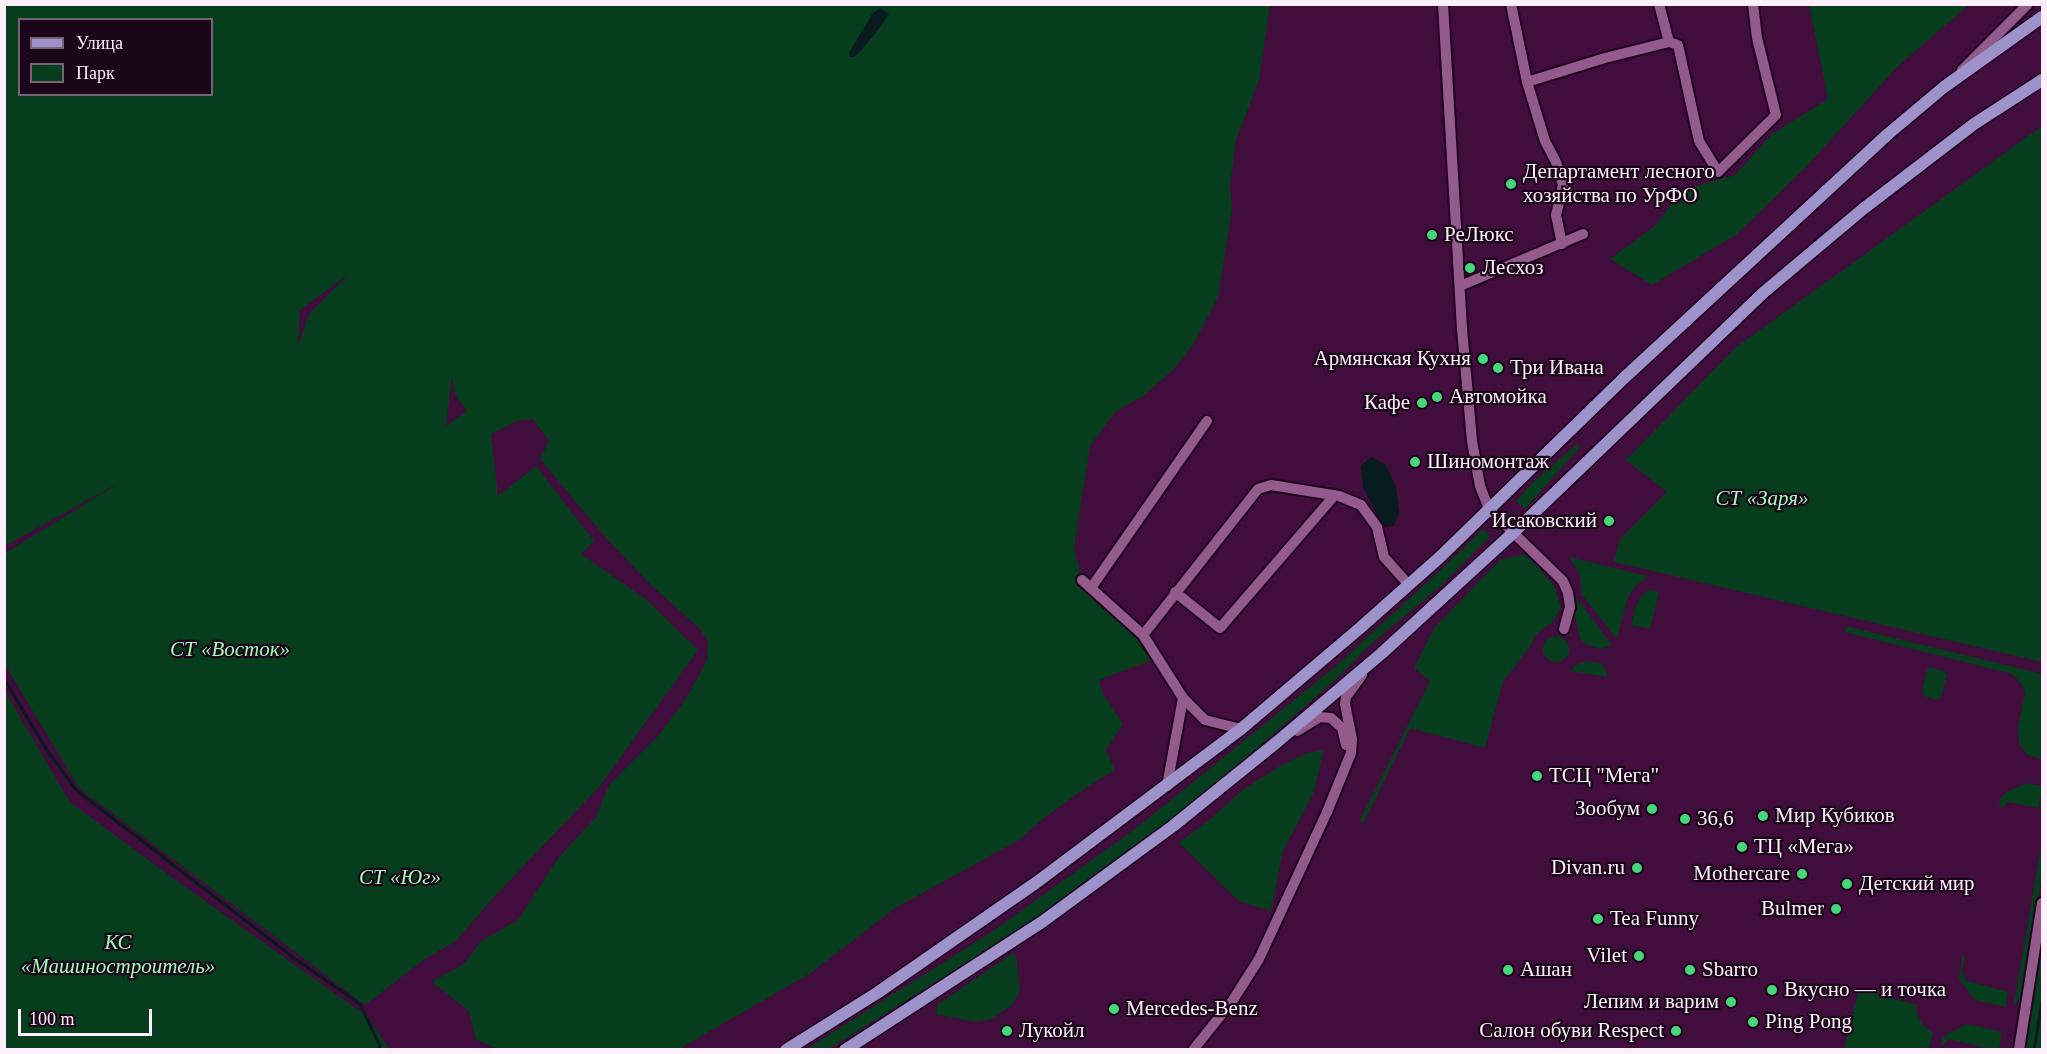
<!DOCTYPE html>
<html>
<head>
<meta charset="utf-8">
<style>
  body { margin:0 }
  #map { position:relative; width:2047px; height:1054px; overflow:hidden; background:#400d3c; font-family:Georgia,serif }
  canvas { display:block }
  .frame { position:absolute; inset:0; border:6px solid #fdf0fb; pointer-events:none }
  .legend { position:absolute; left:18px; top:18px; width:195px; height:78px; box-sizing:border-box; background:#1b0619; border:2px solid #756473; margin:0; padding:8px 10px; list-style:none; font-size:18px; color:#fdf0fb }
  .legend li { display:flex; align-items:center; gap:12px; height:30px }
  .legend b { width:30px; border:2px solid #756473 }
  .scale { position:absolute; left:18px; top:1009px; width:134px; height:27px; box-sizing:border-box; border:3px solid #fdf0fb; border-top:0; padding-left:8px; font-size:18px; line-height:21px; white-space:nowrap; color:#fdf0fb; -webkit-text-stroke:4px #1b0619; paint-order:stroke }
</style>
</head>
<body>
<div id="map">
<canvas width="2047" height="1054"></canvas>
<div class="frame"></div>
<ul class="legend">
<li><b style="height:8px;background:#9d92ca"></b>Улица</li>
<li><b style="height:16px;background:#063d1c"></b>Парк</li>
</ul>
<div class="scale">100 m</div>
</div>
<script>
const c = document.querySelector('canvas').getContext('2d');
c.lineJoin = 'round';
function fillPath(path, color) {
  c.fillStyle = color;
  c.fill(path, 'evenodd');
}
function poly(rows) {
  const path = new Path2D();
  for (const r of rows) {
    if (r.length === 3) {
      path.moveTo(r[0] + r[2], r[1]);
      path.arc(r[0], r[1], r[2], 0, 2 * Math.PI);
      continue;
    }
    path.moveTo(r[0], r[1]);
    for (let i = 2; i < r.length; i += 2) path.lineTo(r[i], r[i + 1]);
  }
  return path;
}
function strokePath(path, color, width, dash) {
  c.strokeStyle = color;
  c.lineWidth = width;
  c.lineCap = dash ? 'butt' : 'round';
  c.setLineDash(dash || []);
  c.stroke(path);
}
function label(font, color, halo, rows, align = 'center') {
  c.font = font + ' Georgia,serif';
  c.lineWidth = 4.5;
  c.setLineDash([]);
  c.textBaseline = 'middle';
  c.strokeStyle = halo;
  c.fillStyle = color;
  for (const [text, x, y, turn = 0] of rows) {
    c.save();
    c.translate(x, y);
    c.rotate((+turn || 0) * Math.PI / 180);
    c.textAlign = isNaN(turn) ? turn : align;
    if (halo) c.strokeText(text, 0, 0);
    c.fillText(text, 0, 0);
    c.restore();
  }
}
fillPath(poly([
  [5,5,1270,5,1259,80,1236,140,1230,185,1232,210,1218,297,1193,345,1174,369,1143,396,1115,412,1090,446,1074,548,1082,580,1143,635,1157,658,1099,680,1103,694,1123,724,1106,750,1115,770,1084,789,1045,817,1019,840,897,907,809,974,679,1049,499,1049,476,1040,469,1011,432,982,465,963,481,941,518,920,559,857,596,817,609,785,659,735,685,700,707,660,708,641,699,628,652,586,606,538,540,459,549,441,533,419,517,421,491,434,498,496,536,466,594,541,581,554,647,600,698,650,599,787,494,897,456,941,425,959,365,1005,79,788,5,665,5,553,124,480,5,546],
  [20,20,212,20,212,94,20,94],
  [349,274,309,314,298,345,300,310],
  [452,376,455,395,467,411,446,426],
  [1809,5,1969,5,1898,66,1806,167,1737,234,1652,285,1610,259,1656,225,1681,190,1735,175,1772,134,1828,99],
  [2042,126,2042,662,1614,562,1620,539,1667,492,1626,460,1735,348],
  [1577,444,1580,447,1525,509,1516,501,1533,482],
  [1483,529,1490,536,1443,584,1370,645,1335,680,1229,773,1148,838,1013,934,829,1049,805,1050,993,931,1139,826,1337,665,1447,564],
  [1526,554,1553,584,1560,604,1560,609,1552,623,1547,625,1536,635,1529,648,1503,682,1485,748,1410,728,1363,824,1360,820,1430,681,1414,668,1434,628,1501,559],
  [1569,557,1648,576,1636,586,1628,597,1617,639,1582,595,1579,573],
  [1654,590,1659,592,1650,629,1631,625,1635,609,1641,596,1647,591],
  [1576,597,1612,645,1600,649,1585,644,1580,638,1574,612],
  [1846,626,2042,674,2042,760,2026,754,2019,743,2018,728,2025,693,2022,684,2012,674,1845,632],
  [1556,649,13],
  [1587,661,1602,664,1607,672,1607,677,1570,671,1578,664],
  [1930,667,1944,671,1947,675,1941,697,1936,700,1924,696,1922,691,1927,670],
  [5,691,70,802,177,881,361,1012,379,1033,389,1049,5,1049],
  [1324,750,1313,794,1283,851,1271,911,1239,901,1179,843,1209,820,1244,789,1280,766,1307,753],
  [2026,783,2042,786,2039,808,2006,802,2003,808,1999,807,2000,799,2005,793],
  [2042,840,2042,875,2022,999,2014,1004],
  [2042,939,2042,1049,2025,1049],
  [1013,953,1016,956,1020,992,1011,1006,991,1019,976,1022,936,1014,937,1005],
  [1962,957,1965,957,1962,972,1967,981,2008,992,2006,1007,1975,1000,1959,979],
  [1859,989,1917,1005,1917,1013,1923,1025,1933,1033,1929,1049,1844,1049],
  [1967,1024,2002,1032,1999,1049,1990,1049,1949,1039,1942,1046,1940,1045,1943,1038,1947,1034]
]), '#063d1c');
fillPath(poly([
  [880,8,889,14,875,34,856,56,850,57,849,53,872,14],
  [1371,457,1385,464,1396,486,1399,512,1394,526,1383,527,1363,487,1361,466]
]), '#081b1f');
strokePath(poly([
  [4,679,47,750,76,790,294,958,360,1004,380,1046,378,1050],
  [2034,1050,2042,1002]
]), '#081b1f', 3);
const minor = poly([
  [1443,4,1462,329,1472,441,1480,486,1489,509,1563,581,1568,593,1570,607,1564,629],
  [1511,4,1527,82,1545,141,1556,162,1563,185,1556,215,1562,244],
  [1659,4,1669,42,1678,45,1699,141,1718,172,1776,115,1757,38,1753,4],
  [1962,70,2028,4],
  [1527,82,1605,58,1669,42],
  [1460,286,1583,234],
  [1082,580,1143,635,1183,698,1205,720,1241,729],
  [1091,588,1207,421],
  [1175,592,1220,628,1334,496],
  [1143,635,1258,489,1271,485,1339,496,1361,505,1377,527,1384,557,1409,585],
  [1297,731,1320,717,1331,718,1342,728,1346,745],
  [1167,786,1183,698],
  [1193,1050,1233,1000,1259,959,1327,812,1351,753,1352,739,1345,704,1346,697,1362,675],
  [2019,1050,2042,903]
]);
const major = poly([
  [786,1050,877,993,1037,882,1241,729,1360,628,1440,557,1624,378,1888,134,1944,87,2042,17],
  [845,1050,1042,922,1173,826,1277,742,1382,653,1513,533,1763,293,1863,209,1974,124,2042,80]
]);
strokePath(minor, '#21001f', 14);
strokePath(major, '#21001f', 15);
strokePath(minor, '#935b8c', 10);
strokePath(major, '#9d92ca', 12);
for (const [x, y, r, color] of [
  [1511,184,6,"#45d77a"],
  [1432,235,6,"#45d77a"],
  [1470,268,6,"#45d77a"],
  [1483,359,6,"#45d77a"],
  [1498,368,6,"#45d77a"],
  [1437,397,6,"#45d77a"],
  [1422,403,6,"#45d77a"],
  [1415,462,6,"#45d77a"],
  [1609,521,6,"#45d77a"],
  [1537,776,6,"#45d77a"],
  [1652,809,6,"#45d77a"],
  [1763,816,6,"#45d77a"],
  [1685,819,6,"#45d77a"],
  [1742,847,6,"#45d77a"],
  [1637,868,6,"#45d77a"],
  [1802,874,6,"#45d77a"],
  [1847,884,6,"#45d77a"],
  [1836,909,6,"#45d77a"],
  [1598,919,6,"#45d77a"],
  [1639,956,6,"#45d77a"],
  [1508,970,6,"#45d77a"],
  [1690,970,6,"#45d77a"],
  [1772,990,6,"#45d77a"],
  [1731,1002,6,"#45d77a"],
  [1114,1009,6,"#45d77a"],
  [1753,1022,6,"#45d77a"],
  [1007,1031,6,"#45d77a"],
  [1676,1031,6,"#45d77a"]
]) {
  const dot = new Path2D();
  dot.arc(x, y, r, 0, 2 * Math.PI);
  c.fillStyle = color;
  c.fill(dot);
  strokePath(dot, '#1b0619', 2);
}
label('21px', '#fdf0fb', '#1b0619', [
  ["Департамент лесного",1523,172],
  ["хозяйства по УрФО",1523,196],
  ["РеЛюкс",1444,235],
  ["Лесхоз",1482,268],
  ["Армянская Кухня",1471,359,"right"],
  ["Три Ивана",1510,368],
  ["Автомойка",1449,397],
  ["Кафе",1410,403,"right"],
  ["Шиномонтаж",1427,462],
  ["Исаковский",1597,521,"right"],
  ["ТСЦ \"Мега\"",1549,776],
  ["Зообум",1640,809,"right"],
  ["Мир Кубиков",1775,816],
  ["36,6",1697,819],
  ["ТЦ «Мега»",1754,847],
  ["Divan.ru",1625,868,"right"],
  ["Mothercare",1790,874,"right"],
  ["Детский мир",1859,884],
  ["Bulmer",1824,909,"right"],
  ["Tea Funny",1610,919],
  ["Vilet",1627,956,"right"],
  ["Ашан",1520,970],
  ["Sbarro",1702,970],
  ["Вкусно — и точка",1784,990],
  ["Лепим и варим",1719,1002,"right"],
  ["Mercedes-Benz",1126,1009],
  ["Ping Pong",1765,1022],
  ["Лукойл",1019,1031],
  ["Салон обуви Respect",1664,1031,"right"]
], 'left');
label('italic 21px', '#a0fdb9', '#1b0619', [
  ["СТ «Заря»",1762,499],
  ["СТ «Восток»",230,650],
  ["СТ «Юг»",400,878],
  ["КС",118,943],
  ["«Машиностроитель»",118,967]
]);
</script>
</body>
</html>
